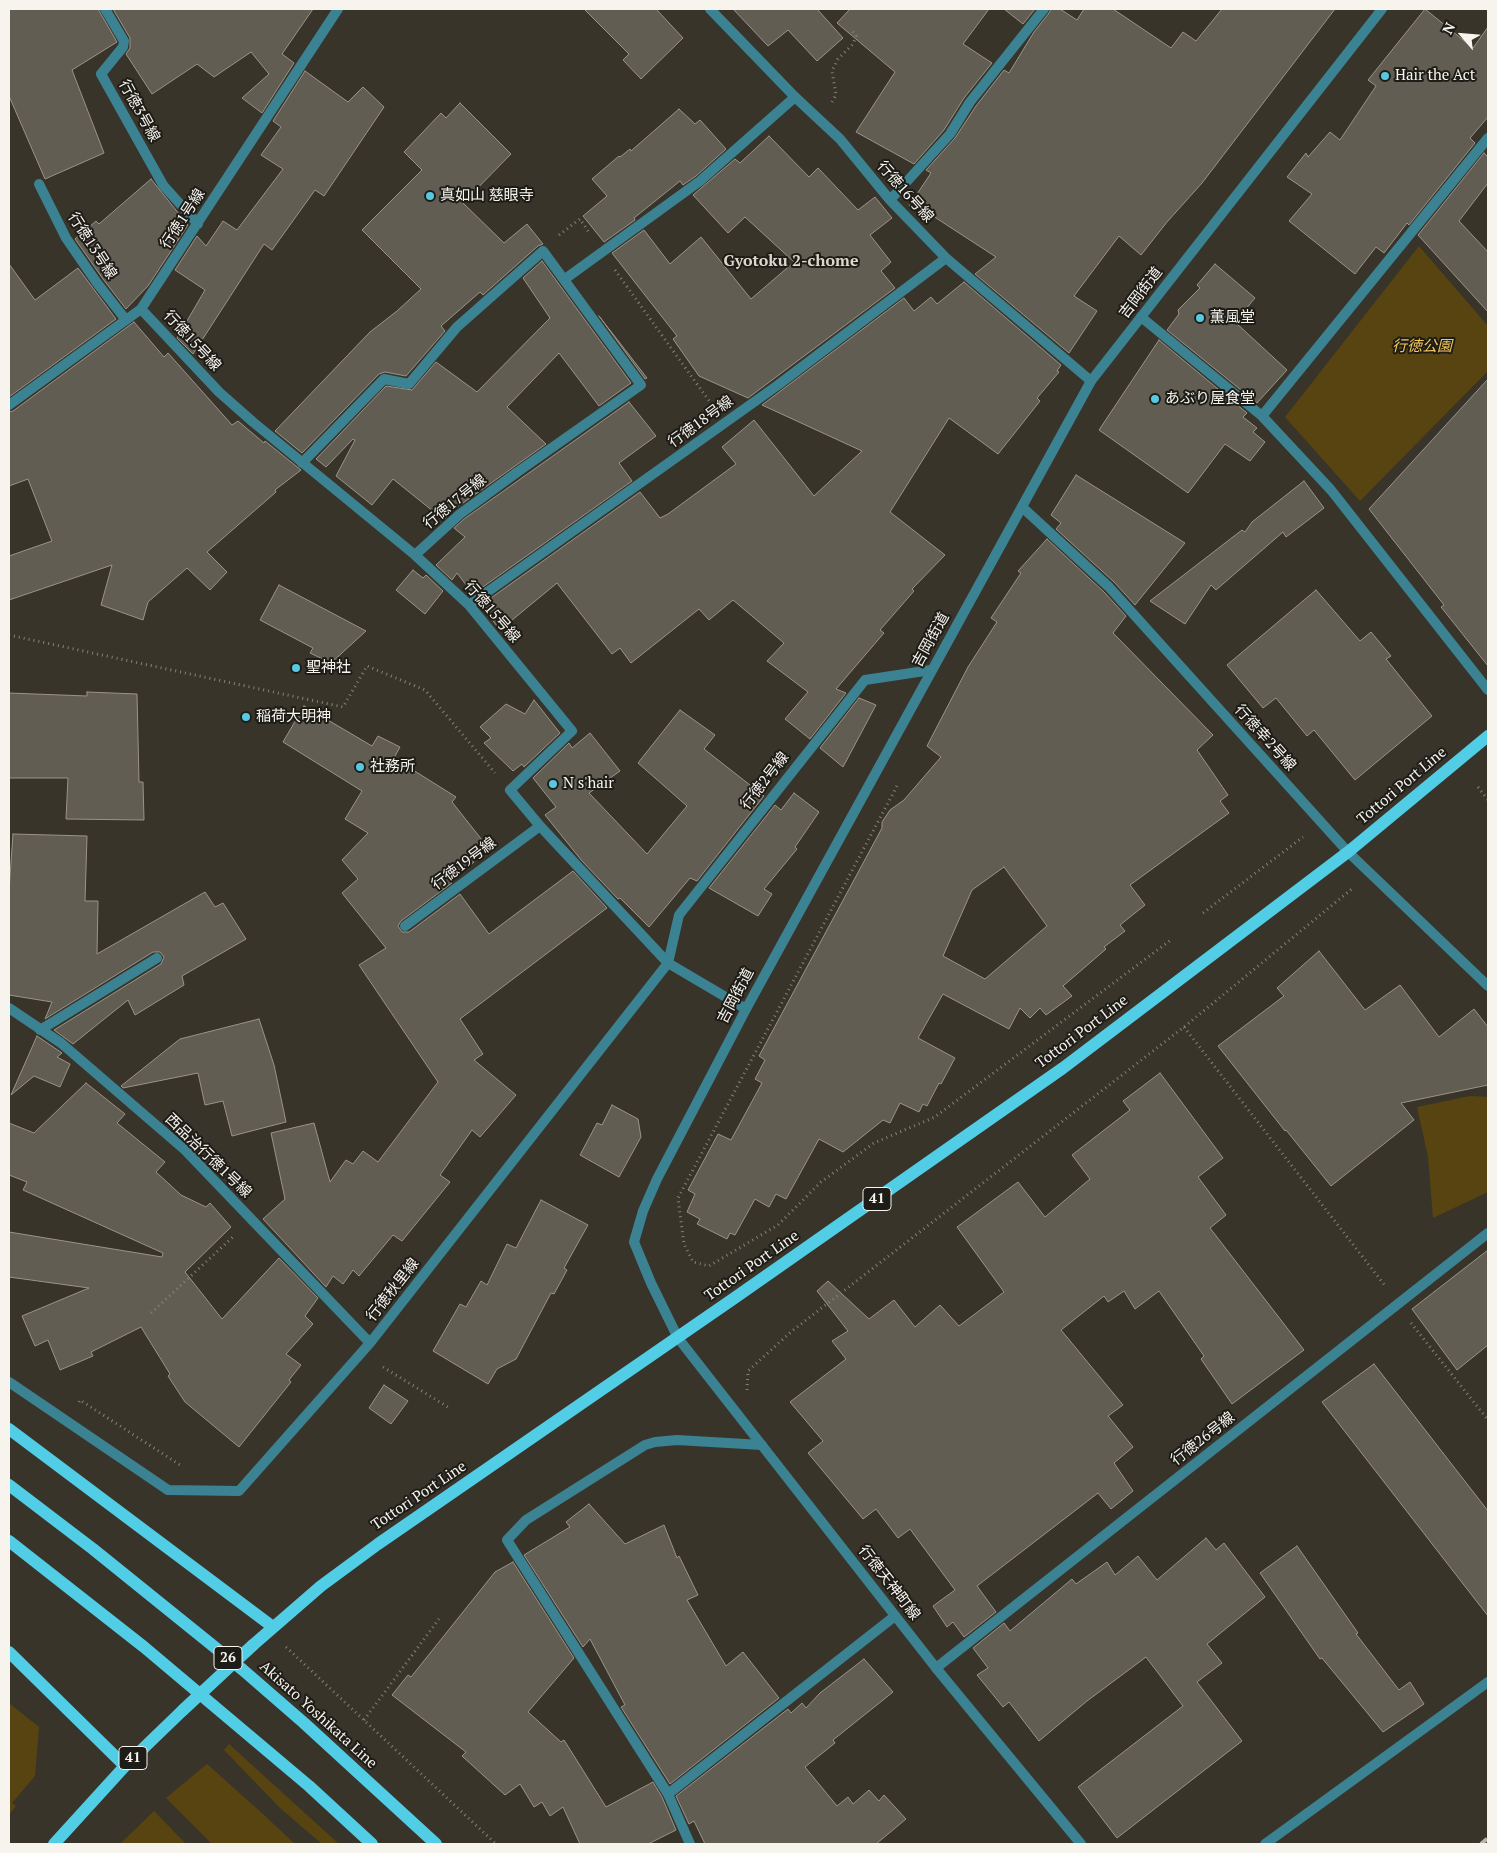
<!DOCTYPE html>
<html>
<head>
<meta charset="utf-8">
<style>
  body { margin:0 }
  #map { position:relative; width:1497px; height:1853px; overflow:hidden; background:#38342a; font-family:"PT Serif",serif }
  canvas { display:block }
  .frame { position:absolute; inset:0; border:10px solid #f7f4ee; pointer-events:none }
  .north { position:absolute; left:1437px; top:10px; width:50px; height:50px; -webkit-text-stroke:4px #1e1c17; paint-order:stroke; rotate:297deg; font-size:14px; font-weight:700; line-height:20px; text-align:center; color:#f7f4ee }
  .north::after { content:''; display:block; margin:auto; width:18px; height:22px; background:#f7f4ee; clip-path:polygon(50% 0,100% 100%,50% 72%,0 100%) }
</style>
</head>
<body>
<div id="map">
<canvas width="1497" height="1853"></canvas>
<div class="frame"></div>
<div class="north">N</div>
</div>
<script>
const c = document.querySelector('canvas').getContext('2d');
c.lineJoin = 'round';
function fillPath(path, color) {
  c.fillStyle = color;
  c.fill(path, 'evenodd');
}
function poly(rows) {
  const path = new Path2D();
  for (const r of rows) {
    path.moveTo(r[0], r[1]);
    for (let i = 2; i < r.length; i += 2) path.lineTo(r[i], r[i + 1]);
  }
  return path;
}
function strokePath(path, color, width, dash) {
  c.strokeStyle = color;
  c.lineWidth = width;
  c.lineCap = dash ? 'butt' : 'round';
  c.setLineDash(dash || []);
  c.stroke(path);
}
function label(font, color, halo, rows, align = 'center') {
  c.font = font + ' "PT Serif","Noto Sans JP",serif';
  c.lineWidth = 4;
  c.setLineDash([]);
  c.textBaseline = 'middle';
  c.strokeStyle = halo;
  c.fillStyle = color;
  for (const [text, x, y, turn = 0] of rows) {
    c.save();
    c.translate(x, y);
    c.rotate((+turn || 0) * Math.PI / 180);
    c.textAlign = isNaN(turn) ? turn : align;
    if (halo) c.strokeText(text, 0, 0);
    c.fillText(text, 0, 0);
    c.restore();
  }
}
fillPath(poly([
  [1419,246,1488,326,1488,371,1360,501,1285,417],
  [1470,1096,1488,1097,1488,1192,1433,1218,1428,1157,1417,1107],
  [9,1703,39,1727,35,1776,12,1803,16,1806,9,1815],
  [229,1744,339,1844,322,1844,280,1808,224,1750],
  [207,1764,263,1814,295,1844,212,1844,166,1798],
  [154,1811,186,1844,120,1844]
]), '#584411');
const building = poly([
  [9,9,98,9,117,42,72,70,104,153,45,179,9,96,9,9],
  [113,9,313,9,282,54,294,63,262,113,242,98,269,74,251,52,214,77,197,64,152,94,126,54,130,48,130,38,113,9],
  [584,9,656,9,683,38,641,79,623,60,629,54,584,9],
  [733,9,817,9,843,38,817,61,788,30,768,46,733,9],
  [850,9,989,9,963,44,992,63,964,98,944,130,914,164,856,132,895,72,837,23,850,9],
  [1004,9,1035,9,1023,24,1004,9],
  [1051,9,1060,9,1077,20,1084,9,1113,9,1171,48,1183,32,1196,41,1222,9,1335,9,1202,183,1167,222,1141,255,1119,236,1074,296,1097,311,1069,353,975,274,996,257,933,216,930,220,909,206,931,173,926,170,955,138,976,106,1004,70,1009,73,1034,32,1049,13,1051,9],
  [1425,9,1473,48,1488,27,1488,117,1470,138,1475,143,1409,225,1407,223,1384,253,1376,247,1355,274,1289,221,1312,194,1287,177,1306,153,1308,157,1330,132,1340,140,1376,86,1368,80,1425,9],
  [305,71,348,102,363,87,384,107,324,196,315,190,272,250,264,244,193,354,177,338,205,290,175,270,197,236,206,246,223,221,237,230,283,169,261,155,281,127,273,121,305,71],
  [460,103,511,154,463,203,504,243,527,224,543,244,538,246,483,295,480,292,441,326,445,331,406,376,385,372,379,374,302,453,275,431,370,332,397,311,421,289,362,230,422,170,404,152,441,113,446,118,460,103],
  [679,109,695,124,700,120,726,149,696,176,683,185,680,181,634,218,635,220,604,242,583,216,607,196,592,179,619,156,620,157,630,149,631,151,679,109],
  [769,136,809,177,818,168,858,210,875,197,892,218,870,235,891,262,881,271,895,288,748,398,699,376,673,339,677,336,612,253,644,230,670,264,701,237,751,299,794,262,745,217,728,233,693,195,735,159,740,163,769,136],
  [1484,153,1488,157,1488,183,1459,221,1488,252,1488,312,1418,235,1484,153],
  [151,179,188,225,148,286,126,309,103,279,75,239,96,221,99,224,151,179],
  [542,261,631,383,599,406,559,353,507,407,546,444,456,508,444,520,393,479,372,505,336,476,355,440,353,439,326,467,316,459,386,386,412,390,436,362,477,392,550,318,523,278,542,261],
  [9,264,35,300,78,268,116,319,9,397,9,264],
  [1215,264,1255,298,1235,322,1287,370,1257,403,1167,330,1179,314,1178,310,1200,288,1197,285,1215,264],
  [964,282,1061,365,1057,371,1059,372,1037,398,1040,401,998,454,949,418,890,512,945,555,912,589,914,591,880,630,884,633,836,689,846,693,810,739,785,719,808,692,767,661,784,643,733,600,709,620,699,609,631,663,620,648,612,654,557,583,500,630,481,605,640,492,660,518,668,514,736,464,722,447,754,420,814,496,862,451,762,405,904,298,914,311,931,297,937,304,964,282],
  [599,316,647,378,645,379,599,316],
  [134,322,164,357,168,353,232,425,238,421,264,443,265,441,301,470,275,490,276,492,207,552,227,572,210,590,187,568,148,602,143,620,101,605,112,565,9,600,9,556,52,541,28,479,9,486,9,412,13,411,134,322],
  [1159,340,1247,413,1243,417,1257,428,1253,432,1265,442,1250,461,1225,444,1188,493,1099,430,1159,340],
  [1488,379,1488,666,1441,607,1444,605,1369,509,1488,379],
  [629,402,656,436,619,463,632,481,473,594,457,573,452,580,436,565,465,537,454,528,464,519,629,402],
  [1076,475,1185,543,1135,605,1114,582,1056,529,1061,523,1051,515,1076,475],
  [1304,481,1324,508,1286,537,1283,532,1216,590,1211,585,1185,624,1150,601,1242,530,1245,532,1252,522,1304,481],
  [1047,539,1104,592,1126,616,1113,633,1213,735,1197,750,1228,795,1220,801,1229,813,1130,885,1145,905,1120,925,1125,931,1104,947,1106,949,1063,986,1072,996,1046,1015,1040,1008,1030,1018,1020,1008,1009,1029,943,994,918,1038,955,1058,941,1084,939,1083,927,1106,923,1104,919,1112,900,1103,890,1123,883,1120,843,1152,819,1139,786,1199,776,1194,769,1207,755,1199,735,1235,730,1233,727,1239,697,1224,700,1219,687,1212,695,1194,688,1190,718,1134,731,1140,762,1083,755,1079,765,1060,759,1056,882,828,882,822,890,810,904,800,941,757,927,746,968,667,997,622,991,618,1021,573,1018,571,1047,539],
  [1004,867,1047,926,985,979,943,956,972,890,1004,867],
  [413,570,423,578,426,575,443,591,425,614,396,590,413,570],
  [279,585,366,631,331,663,310,653,313,648,260,620,279,585],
  [1316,590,1360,641,1371,632,1391,656,1386,659,1432,716,1355,780,1314,730,1307,736,1276,698,1263,708,1227,665,1316,590],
  [87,692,137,694,139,782,143,782,144,820,66,819,68,778,9,778,9,693,87,696,87,692],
  [859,698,876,705,843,767,820,748,859,698],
  [534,700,560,733,524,767,522,764,513,771,484,743,491,738,480,727,506,704,525,714,534,700],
  [304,706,372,746,378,736,400,747,394,758,456,797,452,802,486,845,470,857,474,862,450,881,452,883,401,921,398,926,402,932,409,932,460,894,489,934,573,871,607,908,460,1019,483,1054,474,1060,516,1095,480,1137,472,1130,440,1175,450,1182,402,1241,393,1235,359,1276,353,1270,343,1284,333,1276,326,1287,263,1219,285,1199,271,1133,314,1123,330,1182,346,1160,353,1164,363,1151,378,1162,438,1082,359,965,386,948,342,893,358,879,342,860,368,833,345,819,362,791,283,742,304,706],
  [680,710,715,735,704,749,764,796,697,881,690,878,649,927,620,898,618,899,582,861,545,815,556,807,533,778,569,743,572,748,590,733,620,771,589,793,647,854,687,806,638,763,680,710],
  [794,793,819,812,795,847,797,849,764,889,772,894,758,916,709,888,775,805,781,810,794,793],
  [13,834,87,836,85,901,98,901,97,954,205,892,215,907,223,903,246,939,182,976,184,985,135,1015,128,1000,73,1044,54,1030,161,964,164,957,160,952,153,952,45,1019,52,1002,9,995,9,891,13,834],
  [1319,951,1365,1010,1400,985,1439,1037,1474,1009,1488,1027,1488,1085,1401,1103,1414,1120,1331,1186,1286,1130,1285,1131,1218,1046,1284,996,1277,988,1319,951],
  [259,1019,274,1065,286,1122,232,1136,223,1101,205,1105,198,1073,123,1088,121,1086,180,1039,259,1019],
  [37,1036,62,1053,57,1057,70,1064,60,1087,34,1076,11,1095,37,1036],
  [1160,1073,1223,1158,1198,1177,1226,1215,1210,1228,1304,1350,1232,1404,1201,1359,1204,1356,1159,1291,1135,1309,1124,1291,1108,1302,1104,1296,1061,1330,1123,1405,1108,1416,1133,1447,1114,1463,1133,1491,1111,1509,1098,1493,977,1586,996,1612,964,1637,953,1622,947,1627,933,1606,955,1590,910,1529,898,1538,876,1509,863,1519,808,1453,823,1441,790,1402,846,1359,832,1341,848,1331,817,1291,828,1281,869,1319,894,1300,915,1327,940,1305,959,1326,1004,1292,957,1227,1018,1182,1045,1217,1090,1179,1072,1155,1130,1110,1123,1101,1160,1073],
  [86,1083,125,1114,117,1123,165,1162,156,1172,181,1195,206,1207,210,1203,231,1227,185,1272,222,1319,279,1258,318,1298,305,1316,313,1324,286,1354,301,1365,289,1380,291,1382,239,1447,185,1402,168,1376,170,1374,141,1327,91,1352,93,1356,60,1370,48,1340,35,1346,22,1316,89,1288,9,1277,9,1232,162,1257,163,1253,23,1190,27,1182,9,1175,9,1123,34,1133,86,1083],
  [612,1105,638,1119,641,1137,619,1177,580,1155,597,1123,602,1125,612,1105],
  [541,1200,588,1225,564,1268,567,1270,554,1294,551,1293,516,1359,497,1369,488,1384,433,1351,460,1304,466,1307,481,1281,487,1285,507,1244,516,1248,541,1200],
  [1488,1250,1488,1345,1457,1370,1412,1309,1488,1250],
  [1374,1364,1488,1511,1488,1616,1322,1402,1374,1364],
  [384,1385,408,1401,391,1424,369,1408,384,1385],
  [589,1504,625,1544,664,1525,677,1558,679,1556,698,1595,687,1600,726,1666,743,1652,779,1698,670,1784,621,1707,625,1705,590,1639,583,1647,524,1555,570,1527,566,1522,589,1504],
  [1206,1538,1216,1550,1224,1543,1265,1597,1207,1644,1222,1663,1197,1682,1242,1741,1117,1838,1078,1787,1183,1706,1146,1657,1087,1701,1039,1741,1009,1702,1003,1707,977,1675,988,1668,973,1648,1004,1623,1010,1631,1072,1579,1076,1584,1107,1562,1115,1575,1138,1556,1157,1580,1206,1538],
  [1297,1546,1358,1633,1356,1634,1399,1690,1410,1682,1424,1704,1383,1732,1322,1658,1320,1659,1260,1573,1297,1546],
  [513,1562,574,1658,528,1712,561,1742,564,1740,606,1807,653,1782,662,1797,676,1830,648,1844,580,1844,563,1807,550,1816,542,1802,534,1807,520,1784,505,1795,462,1756,466,1752,392,1695,408,1675,411,1677,495,1572,513,1562],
  [864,1659,893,1692,833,1740,835,1743,805,1767,837,1806,848,1797,853,1804,869,1790,879,1801,884,1795,906,1819,876,1844,705,1844,694,1821,689,1824,676,1796,788,1709,791,1713,802,1703,806,1708,820,1693,864,1659]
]);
fillPath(building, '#625d52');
strokePath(building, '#9a9489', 1);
strokePath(poly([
  [832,102,836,95,832,71,838,59,853,44,856,36,851,29],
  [559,235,580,219,590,234],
  [615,270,712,405],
  [9,635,343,707,367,666,425,690,495,773],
  [897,786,678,1198,684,1244,693,1262,709,1266,778,1225,821,1182,874,1143,935,1117,1171,940],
  [1478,787,1488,800],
  [1203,913,1303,837],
  [1184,1027,1386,1287],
  [151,1313,235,1235],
  [1411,1323,1488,1420],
  [383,1367,451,1409],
  [747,1390,748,1371,792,1331,1184,1027,1353,888],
  [79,1402,80,1400,180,1465],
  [286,1647,496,1844],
  [364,1720,439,1619]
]), '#85827a', 3, [1, 4]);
strokePath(poly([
  [39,184,66,238,97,283,126,320],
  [565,279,700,181,795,97],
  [302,463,384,379,409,384,457,327,543,251,641,385,516,473],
  [40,1030,157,958]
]), '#3b8392', 10);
strokePath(poly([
  [105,9,124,41,123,47,101,74,163,185,198,224],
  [710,9,795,97,840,139,890,200,946,258,1091,381],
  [890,200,950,134,970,102,1044,9],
  [141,309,219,392,253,422,415,555,469,605,572,731,510,790,540,826,668,963],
  [1141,317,1262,416,1331,490,1488,690],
  [9,405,141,309,338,9],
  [1262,416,1488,138],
  [1022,507,1109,587,1348,852,1488,986],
  [415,555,460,514,516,473],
  [469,605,778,385,946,258],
  [405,926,540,826],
  [668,963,679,915,865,680,931,670],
  [9,1008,61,1043,185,1150,370,1343],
  [9,1382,168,1490,239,1491,370,1343,668,963,746,1009],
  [936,1668,1488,1233],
  [668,1794,507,1540,526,1520,645,1445,655,1442,677,1440,762,1445],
  [690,1844,668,1794,895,1616],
  [1265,1844,1488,1682]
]), '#3b8392', 10);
strokePath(poly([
  [1081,1844,936,1668,678,1338,651,1283,634,1242,643,1211,657,1179,746,1009,1091,381,1382,9]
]), '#3b8392', 10);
strokePath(poly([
  [9,1429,273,1627],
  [9,1485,93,1549,243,1670,304,1723,436,1844],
  [9,1541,144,1647,309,1786,372,1844],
  [253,1645,321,1586,378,1544,733,1299,1063,1068,1348,852,1488,736],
  [9,1652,125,1766],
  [54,1844,125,1766,183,1710]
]), '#52cde6', 12);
strokePath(poly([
  [1481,1844,1488,1838]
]), '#b8b5ad', 4, [8, 4]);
strokePath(poly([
  [183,1710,253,1645]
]), '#52cde6', 12);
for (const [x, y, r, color] of [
  [1385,76,5,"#56c9e1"],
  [430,196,5,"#56c9e1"],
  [1200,318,5,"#56c9e1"],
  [1155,399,5,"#56c9e1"],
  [296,668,5,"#56c9e1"],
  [246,717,5,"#56c9e1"],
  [360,767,5,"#56c9e1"],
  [553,784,5,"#56c9e1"]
]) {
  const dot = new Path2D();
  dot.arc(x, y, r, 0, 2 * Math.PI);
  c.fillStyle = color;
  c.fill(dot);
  strokePath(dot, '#1e1c17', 2);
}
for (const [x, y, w] of [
  [877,1199,28],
  [228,1658,28],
  [133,1758,28]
]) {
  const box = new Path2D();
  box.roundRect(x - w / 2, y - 11.5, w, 23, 4);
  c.fillStyle = '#1e1c17';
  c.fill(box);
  strokePath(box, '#f7f4ee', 1);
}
label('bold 14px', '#f7f4ee', null, [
  ["41",877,1199],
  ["26",228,1658],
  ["41",133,1758]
]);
label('15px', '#f7f4ee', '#1e1c17', [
  ["Hair the Act",1395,76],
  ["真如山 慈眼寺",440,196],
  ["薫風堂",1210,318],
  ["あぶり屋食堂",1165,399],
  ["聖神社",306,668],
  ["稲荷大明神",256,717],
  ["社務所",370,767],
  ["N s'hair",563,784]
], 'left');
label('15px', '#f7f4ee', '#1e1c17', [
  ["行徳3号線",139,111,61],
  ["行徳16号線",905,192,48],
  ["行徳1号線",183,219,-57],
  ["行徳13号線",92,246,57],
  ["吉岡街道",1141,293,-52],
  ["行徳15号線",192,341,47],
  ["行徳18号線",701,422,-36],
  ["行徳17号線",455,502,-39],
  ["行徳15号線",492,612,49],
  ["吉岡街道",931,640,-61],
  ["行徳幸2号線",1265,738,48],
  ["行徳2号線",765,781,-52],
  ["Tottori Port Line",1402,786,-40],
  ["行徳19号線",464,864,-37],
  ["吉岡街道",736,996,-62],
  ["Tottori Port Line",1082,1032,-37],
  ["西品治行徳1号線",208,1156,44],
  ["Tottori Port Line",752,1266,-35],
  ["行徳秋里線",393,1290,-52],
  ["行徳26号線",1203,1439,-38],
  ["Tottori Port Line",419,1496,-34],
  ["行徳天神町線",889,1583,52],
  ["Akisato Yoshikata Line",318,1715,42]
]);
label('italic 15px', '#f4c85a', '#1e1c17', [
  ["行徳公園",1422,347]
]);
label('bold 16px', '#ddd8cb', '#1e1c17', [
  ["Gyotoku 2-chome",791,261]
]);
</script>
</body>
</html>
